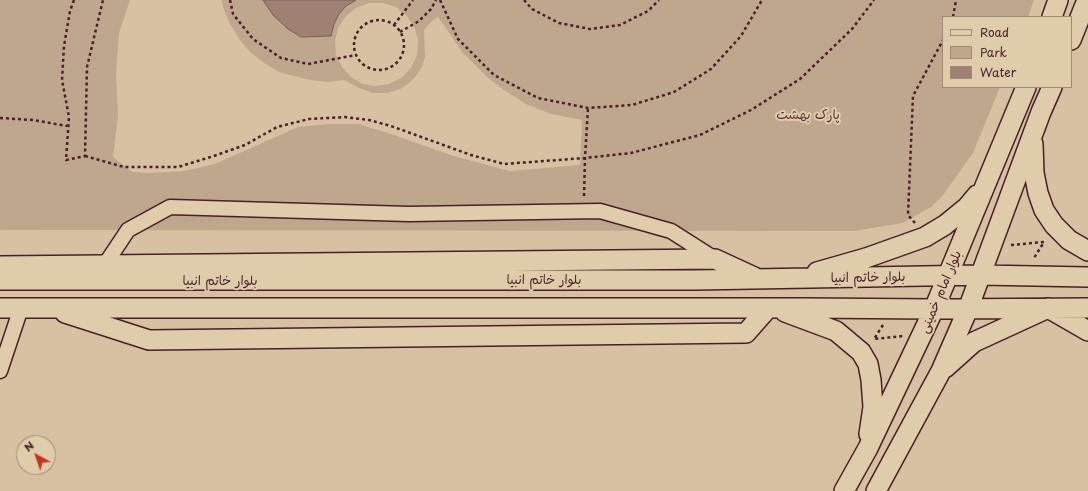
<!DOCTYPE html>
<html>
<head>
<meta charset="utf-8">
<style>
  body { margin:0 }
  #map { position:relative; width:1088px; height:491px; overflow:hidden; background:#d6c2a2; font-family:"Playpen Sans",sans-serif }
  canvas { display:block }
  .legend { position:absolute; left:942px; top:16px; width:130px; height:72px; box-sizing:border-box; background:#dfccaa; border:1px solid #a38777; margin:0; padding:5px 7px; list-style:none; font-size:12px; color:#4a1f2b }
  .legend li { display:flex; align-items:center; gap:8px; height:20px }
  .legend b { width:20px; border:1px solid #a38777 }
  .north { position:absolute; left:16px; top:435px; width:40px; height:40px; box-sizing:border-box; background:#dfccaa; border:1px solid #a38777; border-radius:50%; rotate:320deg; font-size:11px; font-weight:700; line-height:16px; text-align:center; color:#4a1f2b }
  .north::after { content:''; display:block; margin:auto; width:14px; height:18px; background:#c8321e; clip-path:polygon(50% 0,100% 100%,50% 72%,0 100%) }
</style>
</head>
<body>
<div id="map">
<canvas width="1088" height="491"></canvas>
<ul class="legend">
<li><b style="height:5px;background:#dfccaa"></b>Road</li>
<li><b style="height:11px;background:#bfa78e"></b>Park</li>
<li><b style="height:11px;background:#9f8173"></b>Water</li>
</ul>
<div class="north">N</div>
</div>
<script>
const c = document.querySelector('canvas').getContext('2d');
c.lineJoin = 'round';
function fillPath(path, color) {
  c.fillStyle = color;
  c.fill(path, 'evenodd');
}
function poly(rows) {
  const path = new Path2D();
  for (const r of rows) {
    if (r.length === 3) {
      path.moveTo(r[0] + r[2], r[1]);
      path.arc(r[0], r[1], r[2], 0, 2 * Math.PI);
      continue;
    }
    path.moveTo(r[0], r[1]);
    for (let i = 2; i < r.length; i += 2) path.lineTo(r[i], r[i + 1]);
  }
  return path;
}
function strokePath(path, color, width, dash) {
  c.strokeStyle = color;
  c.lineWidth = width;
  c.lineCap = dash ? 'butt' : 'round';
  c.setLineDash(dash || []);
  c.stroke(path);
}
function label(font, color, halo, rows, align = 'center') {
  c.font = font + ' "Playpen Sans","Playpen Sans Arabic",sans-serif';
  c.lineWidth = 4;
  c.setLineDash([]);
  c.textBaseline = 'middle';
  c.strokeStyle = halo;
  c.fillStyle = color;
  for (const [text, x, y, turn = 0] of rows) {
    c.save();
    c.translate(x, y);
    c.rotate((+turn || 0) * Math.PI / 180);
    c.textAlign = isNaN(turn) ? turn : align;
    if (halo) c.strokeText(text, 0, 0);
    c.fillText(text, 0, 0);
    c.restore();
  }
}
fillPath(poly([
  [0,0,130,0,119,33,116,74,118,116,113,157,132,172,150,173,184,171,215,164,298,127,328,124,358,124,388,133,457,157,510,171,580,165,582,120,551,114,526,104,504,90,487,77,463,53,438,17,431,22,424,30,425,57,422,67,415,77,409,83,400,89,387,93,373,93,359,88,344,80,327,82,310,80,279,72,264,63,250,52,240,40,229,22,223,7,222,0,263,0,288,29,301,37,331,36,334,24,339,14,346,6,356,0,1034,0,1028,17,943,17,943,87,1000,87,973,153,943,195,931,207,903,223,854,231,0,230],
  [369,3,383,3,396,7,407,16,415,28,418,41,417,55,411,68,401,78,389,84,375,86,362,84,351,77,342,67,336,55,335,41,338,28,345,17,356,8]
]), '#bfa78e');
const water = poly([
  [263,0,356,0,346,6,339,14,334,24,331,36,301,37,288,29,273,15,263,0]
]);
fillPath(water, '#9f8173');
strokePath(water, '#7d5a56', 1);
const street = poly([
  [104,266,128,230,170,207,409,214,600,211,671,231,715,259],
  [0,371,21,308]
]);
const secondary = poly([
  [1052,17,1058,0],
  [1071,40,1087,0],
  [1033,144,1034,173,1038,193,1044,210,1054,225,1069,240,1088,251],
  [0,266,715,259,754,277],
  [817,272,866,258,925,237,945,225,967,207,977,195],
  [0,280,696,280,981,275,1088,277],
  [0,308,805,308,934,309,1088,308],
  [785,312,836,331,861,352,868,364,871,380,873,407,869,434],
  [65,313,149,340,746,333,768,308],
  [945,368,974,342,1048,308,1088,331],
  [844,491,868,448,934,309,1026,87],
  [876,491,941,371,968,309,1041,112,1052,87]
]);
strokePath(street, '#4a1f2b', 17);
strokePath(secondary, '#4a1f2b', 22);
strokePath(poly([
  [74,0,70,11,64,46,62,80,69,117,66,160,85,156,87,67,103,0],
  [230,0,233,14,253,39,281,58,308,64,356,55],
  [440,0,458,39,494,75,538,98,588,108,632,105,674,92,711,69,741,36,762,0],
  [524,0,532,9,559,23,590,29,620,25,648,11,659,0],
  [953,17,956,0],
  [379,45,25],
  [394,25,413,0],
  [400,32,419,21,431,9,436,0],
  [0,118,33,120,67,126],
  [85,156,124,167,178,167,214,156,245,145,277,127,309,119,345,117,369,120,391,126,471,155,504,164,585,158,631,153,700,135,751,110,800,79,852,29,874,0],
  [584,196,585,158,588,108],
  [915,223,908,215,913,96,943,40],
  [1011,245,1044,242,1034,258],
  [883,325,874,339,903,336]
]), '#4a1f2b', 2.5, [3, 3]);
strokePath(street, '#dfccaa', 14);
strokePath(secondary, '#dfccaa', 19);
label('13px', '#5c333a', '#dfccaa', [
  ["پارک بهشت",808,115]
]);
label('13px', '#4a1f2b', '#dfccaa', [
  ["بلوار خاتم انبیا",868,278,-1],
  ["بلوار خاتم انبیا",544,280],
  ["بلوار خاتم انبیا",220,281],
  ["بلوار امام خمینی",941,292,-67]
]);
</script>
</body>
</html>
